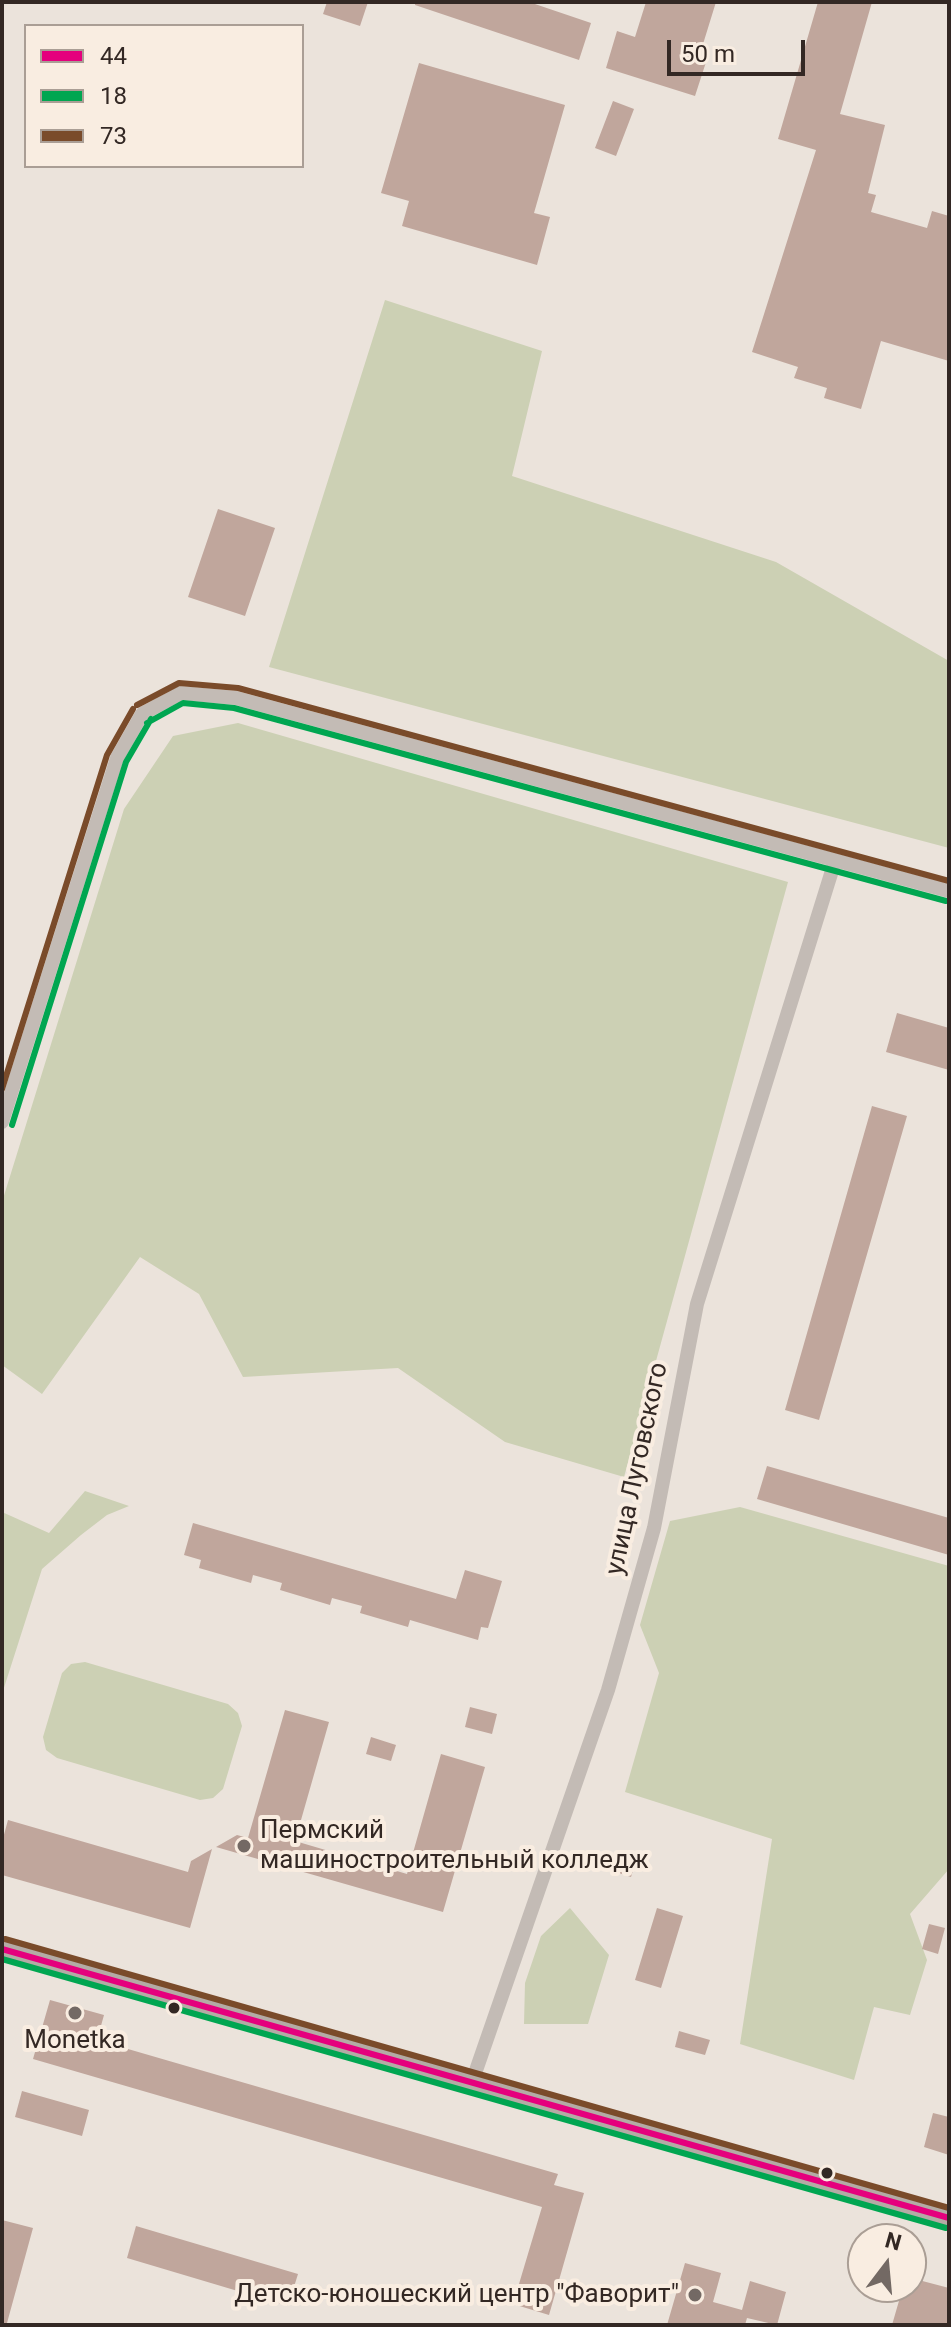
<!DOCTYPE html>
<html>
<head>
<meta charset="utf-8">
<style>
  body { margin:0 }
  #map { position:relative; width:951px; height:2327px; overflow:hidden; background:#ebe3db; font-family:Roboto,sans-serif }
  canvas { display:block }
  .frame { position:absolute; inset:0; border:4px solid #332824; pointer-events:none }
  .legend { position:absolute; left:24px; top:24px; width:280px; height:144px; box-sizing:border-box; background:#f9ede1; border:2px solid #aa9e95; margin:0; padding:10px 14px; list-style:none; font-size:24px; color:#332824 }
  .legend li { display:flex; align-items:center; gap:16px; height:40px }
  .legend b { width:40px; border:2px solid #aa9e95 }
  .north { position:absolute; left:847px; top:2223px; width:80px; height:80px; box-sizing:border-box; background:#f9ede1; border:2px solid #aa9e95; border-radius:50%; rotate:16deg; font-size:22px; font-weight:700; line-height:32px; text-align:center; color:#332824 }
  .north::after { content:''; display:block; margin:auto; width:28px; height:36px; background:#736964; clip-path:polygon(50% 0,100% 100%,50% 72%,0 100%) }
  .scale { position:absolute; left:667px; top:40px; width:138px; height:36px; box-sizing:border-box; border:4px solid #332824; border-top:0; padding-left:10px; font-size:24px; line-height:28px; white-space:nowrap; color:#332824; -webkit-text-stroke:6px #f9ede1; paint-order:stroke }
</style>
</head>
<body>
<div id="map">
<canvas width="951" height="2327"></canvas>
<div class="frame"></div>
<ul class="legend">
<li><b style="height:10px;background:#e5007d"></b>44</li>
<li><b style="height:10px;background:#00a651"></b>18</li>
<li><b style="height:10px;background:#7a4b2a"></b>73</li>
</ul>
<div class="north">N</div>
<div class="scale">50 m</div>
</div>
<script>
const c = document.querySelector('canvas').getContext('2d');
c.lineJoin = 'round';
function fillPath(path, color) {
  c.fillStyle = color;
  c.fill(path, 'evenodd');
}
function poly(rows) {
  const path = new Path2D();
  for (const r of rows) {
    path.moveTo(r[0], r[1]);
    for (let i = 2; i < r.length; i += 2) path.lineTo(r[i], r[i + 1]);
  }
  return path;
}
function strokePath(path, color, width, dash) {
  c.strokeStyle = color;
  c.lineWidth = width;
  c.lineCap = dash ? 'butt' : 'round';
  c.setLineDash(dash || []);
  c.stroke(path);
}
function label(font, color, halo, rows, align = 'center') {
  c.font = font + ' Roboto,sans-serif';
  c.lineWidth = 8;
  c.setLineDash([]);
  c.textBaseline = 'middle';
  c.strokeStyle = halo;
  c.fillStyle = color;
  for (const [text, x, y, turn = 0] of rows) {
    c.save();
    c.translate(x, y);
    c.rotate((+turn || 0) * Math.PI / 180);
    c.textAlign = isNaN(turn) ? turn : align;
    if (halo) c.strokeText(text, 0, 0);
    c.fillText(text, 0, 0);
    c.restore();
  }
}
fillPath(poly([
  [385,300,542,351,512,476,776,562,949,661,949,848,269,667],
  [238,723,788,882,624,1477,505,1442,398,1368,243,1377,199,1294,140,1257,42,1394,2,1365,2,1202,124,809,173,736],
  [85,1491,129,1506,107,1515,81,1535,42,1569,2,1694,2,1512,49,1533],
  [740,1507,949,1566,949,1869,910,1914,927,1960,910,2015,874,2007,854,2080,740,2044,772,1839,625,1792,659,1673,640,1625,670,1521],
  [85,1662,228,1704,238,1713,242,1726,223,1789,213,1798,200,1800,57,1758,46,1750,43,1737,62,1673,71,1664],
  [570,1908,609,1955,588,2024,524,2024,525,1983,541,1936]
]), '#ccd0b4');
fillPath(poly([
  [327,2,368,2,360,26,323,14],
  [415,2,529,2,591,23,579,60,415,5],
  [646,2,716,2,699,57,707,59,695,96,606,68,617,31,635,37],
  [818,2,872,2,840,114,885,125,868,193,876,195,871,212,927,228,932,211,949,216,949,361,881,341,861,409,824,398,827,388,794,378,798,367,752,352,816,150,778,139],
  [419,63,565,105,534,213,550,217,537,265,402,226,409,201,381,193],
  [613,101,634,109,616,156,595,148],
  [218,509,275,528,245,616,188,597],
  [897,1013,949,1028,949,1070,886,1052],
  [872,1106,907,1116,819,1420,785,1410],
  [767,1466,949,1518,949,1555,757,1499],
  [193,1523,456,1599,465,1570,502,1581,488,1628,481,1627,478,1640,410,1620,408,1627,360,1613,362,1606,332,1598,330,1605,280,1590,282,1583,253,1575,251,1583,199,1568,201,1560,184,1555],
  [470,1707,497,1714,492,1734,465,1727],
  [285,1710,329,1722,295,1841,407,1874,441,1754,485,1767,443,1912,216,1847,237,1835,248,1838],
  [371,1737,396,1745,391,1761,366,1754],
  [8,1820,188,1872,191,1861,212,1849,190,1928,2,1875,2,1842],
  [616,1853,636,1860,631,1877,610,1870],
  [657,1908,683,1916,661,1988,635,1980],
  [929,1924,945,1928,938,1954,922,1949],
  [50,2000,104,2015,97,2040,558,2174,554,2185,584,2193,549,2315,513,2304,542,2207,33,2059],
  [679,2031,710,2040,705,2055,675,2047],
  [22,2091,89,2110,82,2136,15,2117],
  [933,2113,949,2117,949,2155,924,2147],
  [2,2220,33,2228,7,2323,2,2323],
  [136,2226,298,2274,288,2306,127,2258],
  [685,2263,721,2273,713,2302,742,2310,750,2281,786,2292,777,2325,747,2318,745,2325,667,2325],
  [911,2278,949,2288,949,2325,892,2325,903,2287,911,2287]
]), '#c0a69c');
strokePath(poly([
  [2,1122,117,758,142,714,181,693,236,698,949,891],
  [472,2082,608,1690,654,1528,697,1304,835,861]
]), '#c3bbb5', 14);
strokePath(poly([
  [2,1949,949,2218]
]), '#b4aba5', 20);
strokePath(poly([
  [2,1949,949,2218]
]), '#e5007d', 6);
strokePath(poly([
  [147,723,183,703,234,708,946,901],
  [12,1125,126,762,151,719],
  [2,1959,946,2228]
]), '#00a651', 6);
strokePath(poly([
  [137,705,179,683,238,688,949,881],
  [2,1089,107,755,133,709],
  [5,1939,949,2208]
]), '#7a4b2a', 6);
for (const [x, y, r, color] of [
  [244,1846,8,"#736964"],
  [174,2008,7,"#332824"],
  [75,2013,8,"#736964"],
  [827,2173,7,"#332824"],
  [695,2295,8,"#736964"]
]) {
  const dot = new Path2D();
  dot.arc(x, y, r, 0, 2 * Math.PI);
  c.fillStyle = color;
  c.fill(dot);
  strokePath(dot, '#f9ede1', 3);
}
label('26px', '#332824', '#f9ede1', [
  ["улица Луговского",638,1469,-78]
]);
label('26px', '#332824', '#f9ede1', [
  ["Пермский",260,1831],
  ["машиностроительный колледж",260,1861],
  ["Monetka",75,2041,"center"],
  ["Детско-юношеский центр \"Фаворит\"",679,2295,"right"]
], 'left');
</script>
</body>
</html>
